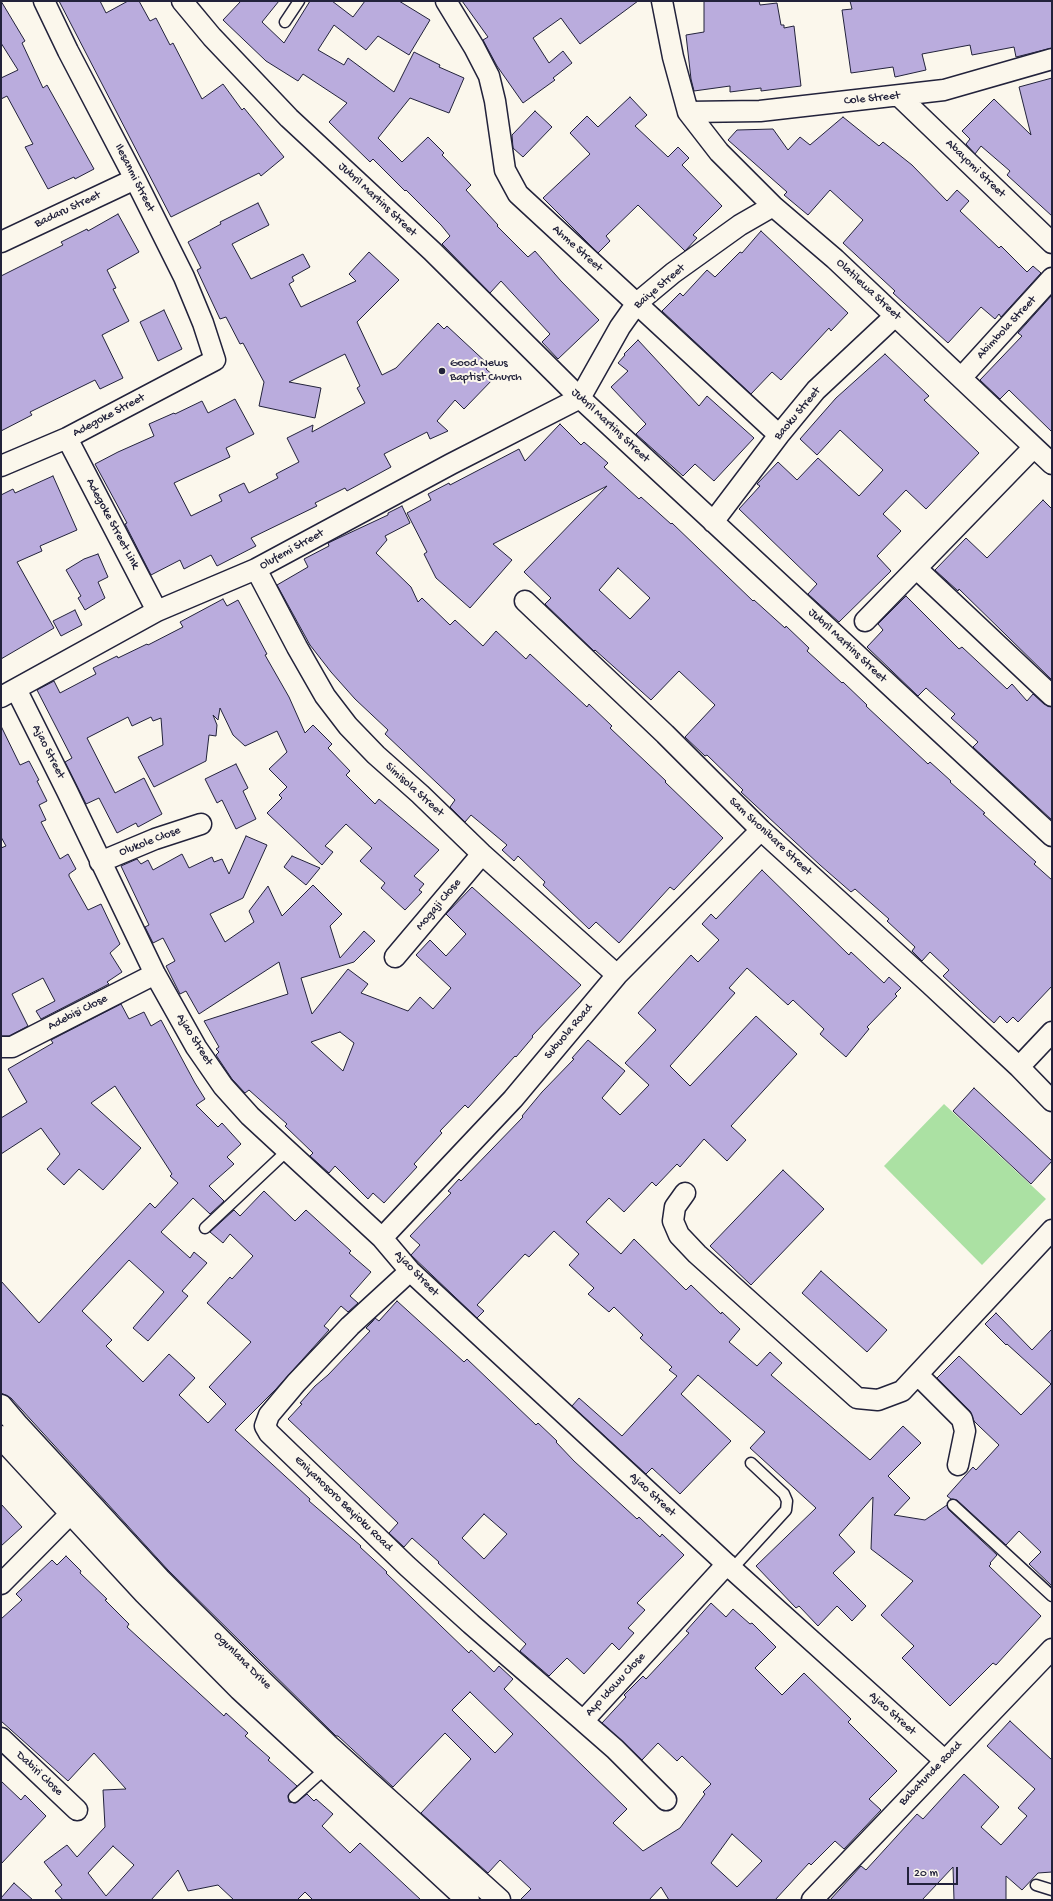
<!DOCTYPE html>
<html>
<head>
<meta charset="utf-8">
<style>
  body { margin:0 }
  #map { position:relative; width:1053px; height:1901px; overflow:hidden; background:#fbf7ec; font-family:"Gochi Hand",sans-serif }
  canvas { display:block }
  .frame { position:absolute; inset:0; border:2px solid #22223b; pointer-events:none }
  .scale { position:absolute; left:907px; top:1867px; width:51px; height:18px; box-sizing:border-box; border:2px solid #22223b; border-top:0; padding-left:5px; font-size:12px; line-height:14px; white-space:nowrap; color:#22223b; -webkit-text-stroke:3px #fbf7ec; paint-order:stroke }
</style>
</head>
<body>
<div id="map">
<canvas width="1053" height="1901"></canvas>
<div class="frame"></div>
<div class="scale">20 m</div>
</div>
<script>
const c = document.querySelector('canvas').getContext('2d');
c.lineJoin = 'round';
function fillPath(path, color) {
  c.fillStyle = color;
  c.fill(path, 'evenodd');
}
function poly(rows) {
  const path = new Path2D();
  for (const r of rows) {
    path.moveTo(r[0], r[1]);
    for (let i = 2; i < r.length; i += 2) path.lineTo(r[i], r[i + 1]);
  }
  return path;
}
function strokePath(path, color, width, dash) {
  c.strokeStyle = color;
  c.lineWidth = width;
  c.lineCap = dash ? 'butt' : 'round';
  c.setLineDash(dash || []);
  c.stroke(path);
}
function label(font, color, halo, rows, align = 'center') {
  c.font = font + ' "Gochi Hand",sans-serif';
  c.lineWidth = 4;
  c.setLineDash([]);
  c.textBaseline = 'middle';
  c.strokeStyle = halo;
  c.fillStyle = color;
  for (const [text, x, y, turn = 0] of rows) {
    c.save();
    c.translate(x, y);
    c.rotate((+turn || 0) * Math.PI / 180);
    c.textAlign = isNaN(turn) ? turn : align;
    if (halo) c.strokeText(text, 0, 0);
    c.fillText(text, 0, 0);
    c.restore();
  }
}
fillPath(poly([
  [944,1104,1046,1199,982,1265,884,1166]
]), '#abe1a3');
const building = poly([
  [1,1,25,41,22,43,43,88,47,85,94,169,75,179,74,177,48,189,25,147,33,144,7,96,1,99,1,78,18,70,1,43,1,1],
  [59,1,100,1,106,13,128,1,139,1,150,21,156,18,170,45,173,43,202,99,223,84,242,110,244,108,284,157,261,176,259,173,171,217,59,1],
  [241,1,279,1,262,22,284,43,310,1,332,1,353,17,365,1,399,1,430,20,409,55,378,36,366,50,334,25,318,50,344,65,348,58,394,92,414,52,440,65,439,67,464,78,449,113,410,98,378,138,402,162,428,137,444,153,442,155,471,185,466,190,498,225,497,226,528,257,535,251,561,281,599,320,558,359,542,342,550,334,501,281,490,293,442,244,450,236,441,225,406,190,405,191,373,159,370,162,329,122,347,103,303,74,298,81,266,61,223,20,241,1],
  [462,1,638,1,580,44,561,18,533,38,549,63,563,51,572,63,553,78,555,80,523,103,497,66,483,40,488,37,462,1],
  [704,1,759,1,760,5,777,3,781,25,784,25,784,28,794,26,801,86,761,91,761,88,730,92,730,86,694,91,691,79,686,35,704,32,704,1],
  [850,1,1052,1,1052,48,1016,57,1014,47,972,55,970,45,922,54,926,70,895,77,893,67,851,73,842,10,852,9,850,1],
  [1052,78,1052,216,1007,175,1010,171,981,146,975,154,966,144,970,139,962,131,994,99,1031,135,1019,87,1052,78],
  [630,97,647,115,635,126,668,157,678,147,689,158,682,165,722,206,693,235,697,238,685,251,638,205,606,236,610,241,598,253,543,198,590,154,570,133,587,116,598,127,630,97],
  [535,111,552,127,523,157,513,148,512,135,535,111],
  [843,117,879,146,883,142,912,165,947,201,957,190,969,201,960,211,999,248,1001,246,1027,272,1033,266,1041,273,1001,317,999,314,995,319,981,307,948,343,893,293,895,291,843,243,863,220,830,190,808,215,784,195,787,192,728,140,737,130,773,129,788,150,800,137,810,145,843,117],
  [258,203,269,225,232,244,251,279,303,254,310,267,292,277,294,281,289,284,301,307,356,281,349,274,369,252,399,280,357,322,382,375,396,368,438,323,444,329,447,326,489,365,486,369,495,377,464,409,455,400,437,421,448,431,430,439,427,432,384,454,391,467,347,491,345,488,315,503,317,506,251,538,256,546,217,566,211,555,184,569,180,560,151,575,125,524,127,523,95,464,118,452,154,436,149,424,174,413,175,414,202,401,208,413,235,399,254,434,226,448,230,457,174,483,191,516,222,501,219,495,244,483,249,493,278,478,276,474,299,462,287,438,313,425,312,432,365,403,357,388,360,386,345,354,289,382,321,388,315,418,259,406,264,382,243,343,240,344,226,317,220,319,197,270,201,268,188,242,221,224,220,222,258,203],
  [118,214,139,252,107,270,116,288,113,289,129,321,102,335,123,378,100,389,95,380,30,412,32,415,1,431,1,276,63,245,61,242,87,229,88,231,118,214],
  [761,231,848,313,831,331,829,328,781,380,772,372,751,394,662,311,680,293,683,296,707,270,715,277,740,252,742,253,761,231],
  [1052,295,1052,432,1009,390,1000,399,980,380,1022,336,1018,333,1052,295],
  [164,310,182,349,158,361,140,322,164,310],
  [638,340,699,406,707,396,754,438,714,481,695,464,683,476,636,434,646,424,611,387,628,371,618,363,625,355,624,354,638,340],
  [885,354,929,396,924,400,979,453,926,509,906,490,883,514,901,531,877,556,891,571,839,622,808,594,817,584,739,509,760,486,757,484,778,462,797,480,818,458,859,496,883,470,840,430,817,455,800,439,836,398,885,354],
  [560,424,581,445,584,442,608,463,604,467,639,499,641,497,671,524,672,523,753,601,754,600,785,628,786,626,809,648,807,651,842,683,843,682,867,705,866,706,928,764,930,762,951,781,950,782,985,813,983,814,1036,862,1034,864,1052,880,1052,986,1018,1022,1013,1017,1007,1023,1000,1016,994,1023,985,1015,943,976,949,970,930,952,922,961,912,951,915,947,887,921,889,919,855,889,851,892,820,865,741,792,743,790,707,755,705,756,685,737,715,705,679,671,651,700,595,650,594,651,545,604,551,598,524,572,607,486,493,544,512,560,470,608,436,578,424,554,427,552,407,513,431,500,428,494,449,483,450,485,519,449,525,461,560,424],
  [618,568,650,598,630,619,599,590,618,568],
  [53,476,77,530,40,546,42,551,17,562,54,628,1,659,1,495,13,489,15,493,53,476],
  [1043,500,1052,509,1052,680,959,589,958,591,935,570,966,538,987,558,1043,500],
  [402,506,410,523,385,536,387,540,376,553,411,587,418,602,422,598,450,625,455,620,483,646,496,631,526,659,530,654,587,707,589,704,612,726,610,728,666,781,665,782,723,838,674,890,670,887,619,943,596,922,589,929,543,885,545,882,518,856,514,861,502,850,507,845,471,815,465,822,450,807,455,800,385,734,388,730,355,699,331,672,310,645,277,585,308,567,304,559,329,546,328,543,388,515,388,513,402,506],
  [98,554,108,577,98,582,105,598,85,610,78,598,81,596,66,570,84,559,98,554],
  [906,596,959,649,962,647,1007,689,1012,684,1027,701,1033,694,1044,704,1052,707,1052,820,973,747,978,742,951,718,955,714,926,688,918,696,867,647,883,630,878,624,906,596],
  [223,599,227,606,238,600,267,654,265,655,289,697,305,733,313,725,332,744,328,748,350,771,346,775,375,804,379,799,439,850,414,876,424,884,419,890,422,892,405,910,381,888,385,883,360,861,372,848,346,824,325,846,333,852,322,865,267,813,282,798,279,795,287,787,269,769,287,752,277,731,245,746,233,735,220,708,218,720,213,715,217,725,216,736,209,735,206,761,154,787,138,757,163,745,161,718,153,721,151,717,132,726,128,717,87,738,115,793,144,778,162,814,138,827,136,823,117,833,99,798,86,804,65,762,72,758,37,690,54,681,60,693,96,674,93,668,117,656,118,658,147,644,148,645,183,627,180,622,223,599],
  [75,610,82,625,61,636,53,621,75,610],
  [1,726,20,765,29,761,39,780,37,781,47,801,39,805,46,820,41,822,60,859,68,854,76,869,69,874,69,876,88,910,101,904,120,944,110,953,122,972,107,982,109,984,41,1019,36,1011,55,1001,43,978,12,994,28,1026,9,1036,1,1036,1,848,6,846,1,837,1,726],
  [236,764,248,788,243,791,256,819,236,829,222,800,217,803,205,779,236,764],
  [246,836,267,845,243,898,210,914,225,942,254,922,249,911,268,886,282,916,313,885,342,914,330,926,340,958,364,931,375,941,354,962,301,978,312,1014,348,969,368,984,361,993,408,1011,420,997,433,1009,451,988,416,955,430,940,446,956,466,934,446,914,472,887,581,985,532,1036,533,1037,516,1057,515,1056,468,1108,465,1105,440,1131,442,1133,414,1164,417,1167,384,1203,373,1193,368,1199,335,1166,329,1173,310,1156,313,1153,285,1126,287,1124,249,1090,245,1093,232,1079,216,1055,219,1052,216,1049,219,1047,204,1021,288,994,279,962,199,1014,186,991,180,994,166,966,175,961,163,938,153,943,145,927,149,925,121,866,137,859,141,864,148,860,153,870,182,854,189,868,212,857,214,862,222,859,229,874,246,836],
  [340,1032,354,1043,343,1071,311,1042,340,1032],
  [292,856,320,868,306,885,284,867,292,856],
  [762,870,849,955,851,952,884,983,889,977,901,988,895,994,897,996,867,1027,869,1029,846,1057,820,1034,824,1029,793,1000,788,1005,747,968,729,988,735,993,670,1066,690,1086,756,1016,797,1054,731,1126,746,1140,727,1161,704,1139,680,1167,677,1164,656,1186,652,1182,624,1212,609,1198,586,1222,621,1254,634,1239,686,1290,691,1285,721,1314,722,1312,740,1329,729,1342,757,1366,770,1352,782,1363,771,1375,870,1460,903,1426,921,1443,888,1476,910,1498,894,1515,925,1520,947,1505,949,1510,997,1555,990,1563,991,1564,989,1566,1041,1616,996,1665,993,1663,950,1706,902,1658,914,1646,881,1615,913,1581,871,1549,873,1497,839,1535,855,1552,833,1573,866,1606,852,1621,837,1606,818,1626,799,1606,796,1608,756,1566,816,1508,750,1448,765,1432,698,1375,681,1394,731,1441,680,1494,652,1468,646,1474,572,1406,579,1398,622,1436,677,1376,669,1370,672,1367,640,1338,643,1335,614,1307,609,1312,588,1294,594,1288,569,1265,579,1254,554,1231,529,1257,525,1254,477,1305,484,1311,477,1318,411,1255,420,1245,410,1236,451,1193,448,1191,459,1179,461,1181,523,1117,522,1116,542,1092,574,1059,572,1058,588,1040,625,1071,602,1098,620,1115,649,1085,625,1063,656,1030,638,1013,691,955,698,962,719,940,702,924,711,914,716,919,762,870],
  [121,1004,129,1019,144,1012,151,1026,161,1020,195,1083,205,1099,196,1105,218,1127,222,1123,241,1144,227,1157,234,1164,209,1186,224,1201,210,1214,193,1198,161,1232,190,1258,194,1252,207,1263,182,1291,188,1296,148,1341,133,1328,164,1292,129,1260,82,1311,112,1340,106,1346,143,1382,169,1354,195,1378,179,1395,208,1423,226,1404,209,1387,251,1342,207,1303,230,1277,232,1279,253,1256,230,1234,223,1243,210,1232,234,1210,240,1216,264,1191,295,1221,306,1210,351,1251,349,1253,371,1272,350,1296,358,1303,348,1312,341,1306,324,1326,329,1330,276,1389,235,1430,310,1499,309,1501,361,1546,360,1547,387,1572,386,1573,469,1653,471,1650,494,1672,499,1666,513,1679,504,1689,627,1809,613,1823,643,1851,680,1828,705,1794,703,1792,711,1784,682,1756,677,1761,658,1743,642,1760,602,1723,626,1697,624,1695,643,1676,646,1679,689,1633,686,1631,711,1603,726,1617,733,1609,750,1624,752,1623,776,1647,755,1668,782,1695,804,1673,851,1719,848,1722,897,1771,869,1799,881,1810,844,1849,835,1841,811,1865,809,1863,775,1900,669,1900,661,1887,649,1900,520,1900,531,1889,500,1860,488,1873,421,1813,471,1759,445,1733,393,1787,338,1736,336,1736,168,1570,11,1398,1,1393,1,1281,39,1323,150,1203,155,1208,178,1183,170,1176,172,1174,115,1086,91,1103,141,1148,103,1190,79,1169,64,1185,47,1169,60,1154,41,1128,1,1154,1,1118,27,1102,8,1069,53,1043,51,1040,121,1004],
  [470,1692,513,1734,495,1753,452,1710,470,1692],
  [732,1834,762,1861,737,1887,711,1863,732,1834],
  [974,1088,1052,1161,1031,1184,953,1111,974,1088],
  [783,1170,824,1209,751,1285,710,1246,783,1170],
  [821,1271,887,1330,867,1352,802,1293,821,1271],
  [397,1301,464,1362,467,1359,536,1425,538,1423,557,1441,556,1442,574,1461,637,1519,639,1517,660,1537,662,1534,684,1555,637,1603,645,1610,628,1628,634,1633,619,1650,612,1643,584,1674,567,1658,549,1676,520,1651,526,1644,438,1563,439,1562,412,1538,404,1547,389,1533,398,1523,288,1419,302,1404,300,1403,315,1386,328,1375,370,1331,366,1328,373,1321,375,1318,379,1321,397,1301],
  [484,1514,507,1534,484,1559,462,1538,484,1514],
  [996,1313,1032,1350,1052,1329,1052,1586,1029,1564,1041,1552,1019,1531,1006,1545,957,1500,951,1499,947,1496,973,1467,976,1470,999,1445,980,1427,974,1421,970,1411,937,1378,959,1356,1021,1415,1051,1384,1007,1344,1006,1345,985,1324,996,1313],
  [1,1504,22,1527,1,1546,1,1504],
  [66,1556,81,1571,80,1573,107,1599,105,1600,129,1624,127,1627,224,1716,226,1713,248,1733,245,1736,270,1758,268,1760,297,1786,288,1795,289,1802,296,1803,307,1794,314,1801,316,1799,333,1814,322,1826,350,1853,360,1843,421,1900,313,1900,305,1892,297,1900,234,1900,218,1885,188,1891,178,1870,151,1900,63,1900,55,1891,62,1885,44,1862,67,1845,77,1857,105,1827,103,1790,126,1789,94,1753,68,1781,1,1721,1,1619,22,1600,16,1594,52,1560,57,1565,66,1556],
  [113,1846,134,1865,106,1896,88,1873,113,1846],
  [1010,1721,1052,1760,1052,1872,1038,1873,1022,1890,1006,1876,1006,1900,954,1900,953,1867,922,1900,830,1900,861,1866,866,1870,917,1814,923,1819,964,1774,999,1807,981,1827,1001,1845,1027,1816,1018,1808,1035,1789,987,1746,1010,1721],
  [1,1781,21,1800,25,1795,46,1816,1,1864,1,1781],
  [14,1883,33,1900,1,1900,1,1898,14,1883]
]);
fillPath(building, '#baacdd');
strokePath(building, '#22223b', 1);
const lane = poly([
  [285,22,299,1],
  [205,1228,288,1150],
  [953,1505,1052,1596],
  [732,1569,786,1510,787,1501,784,1494,751,1463],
  [294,1797,325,1769],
  [1036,1885,1052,1890]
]);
const street = poly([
  [182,1,212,37,289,118,432,251,580,398,1052,836],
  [446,1,474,47,489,76,495,101,505,170,518,194,779,435],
  [662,1,673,57,688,112,719,152,773,206,835,259,1052,464],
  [899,96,1052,243],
  [688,112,760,111,944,90,1052,59],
  [1,242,135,179],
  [961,378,1052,278],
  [67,438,157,611],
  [1,466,67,438,215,360,203,323,184,277,135,179,68,51,44,1],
  [713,522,779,435,816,390,895,316],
  [256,569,297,647,325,696,348,726,376,755,420,794,482,854,617,975],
  [917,569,1052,696],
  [525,601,665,734,761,830,930,984,1019,1067,1052,1101],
  [865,621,1034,447],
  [16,689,67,791,155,974,196,1047,223,1086,250,1116,382,1238,410,1271,732,1569,944,1760],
  [1,697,157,611,256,569,451,464,580,398,620,327,637,303,673,273,740,225,773,206],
  [100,862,155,839,201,824],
  [395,957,482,854],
  [1,1047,12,1047,155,974],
  [1019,1067,1052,1032],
  [685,1193,675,1207,673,1221,679,1235,697,1254,857,1398,878,1400,902,1391,1052,1230],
  [382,1238,513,1099,617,975,761,830],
  [410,1271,350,1326,296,1383,269,1415,265,1426,269,1433,407,1566,471,1624,583,1721],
  [918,1375,962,1419,965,1431,958,1465],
  [1,1584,82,1502],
  [1,1738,77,1810],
  [666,1800,615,1749,583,1721,727,1564],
  [812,1900,1052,1649]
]);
const secondary = poly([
  [1,1406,18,1426,159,1579,254,1674,327,1745,499,1900],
  [1,1437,145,1593,240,1689,468,1900]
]);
strokePath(lane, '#22223b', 13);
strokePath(street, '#22223b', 23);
strokePath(secondary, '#22223b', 25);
strokePath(lane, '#fbf7ec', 10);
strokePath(street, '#fbf7ec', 20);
strokePath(secondary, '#fbf7ec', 22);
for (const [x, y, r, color] of [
  [442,371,4,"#22223b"]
]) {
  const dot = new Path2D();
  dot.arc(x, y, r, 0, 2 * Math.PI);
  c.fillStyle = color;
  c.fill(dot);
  strokePath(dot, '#fbf7ec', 1.5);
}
label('12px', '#22223b', '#fbf7ec', [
  ["Cole Street",872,99,-6],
  ["Abayomi Street",975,169,44],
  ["Ilesanmi Street",134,178,63],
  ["Jubril Martins Street",377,200,43],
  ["Badaru Street",68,210,-25],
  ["Ahme Street",577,249,42],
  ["Baiye Street",660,287,-40],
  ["Olatilewa Street",868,290,43],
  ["Abimbola Street",1007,328,-47],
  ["Baoku Street",798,414,-50],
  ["Adegoke Street",109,416,-28],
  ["Jubril Martins Street",610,426,43],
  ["Adegoke Street Link",112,524,62],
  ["Olufemi Street",292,550,-29],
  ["Jubril Martins Street",847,646,43],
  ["Ajao Street",48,752,63],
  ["Simisola Street",414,790,42],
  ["Sam Shonibare Street",770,837,43],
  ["Olukole Close",150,842,-21],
  ["Mogaji Close",439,905,-50],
  ["Adebisi Close",78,1013,-27],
  ["Subuola Road",569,1032,-50],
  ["Ajao Street",194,1040,58],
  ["Ajao Street",416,1274,46],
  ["Ajao Street",652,1495,43],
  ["Eniyanosoro Beyioku Road",343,1504,44],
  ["Ogunlana Drive",242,1661,45],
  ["Ayo Idowu Close",616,1685,-47],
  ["Ajao Street",892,1714,42],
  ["Dabiri Close",39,1774,43],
  ["Babatunde Road",931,1774,-46]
]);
label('12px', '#22223b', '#fbf7ec', [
  ["Good News",450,364],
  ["Baptist Church",450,378]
], 'left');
</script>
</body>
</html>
